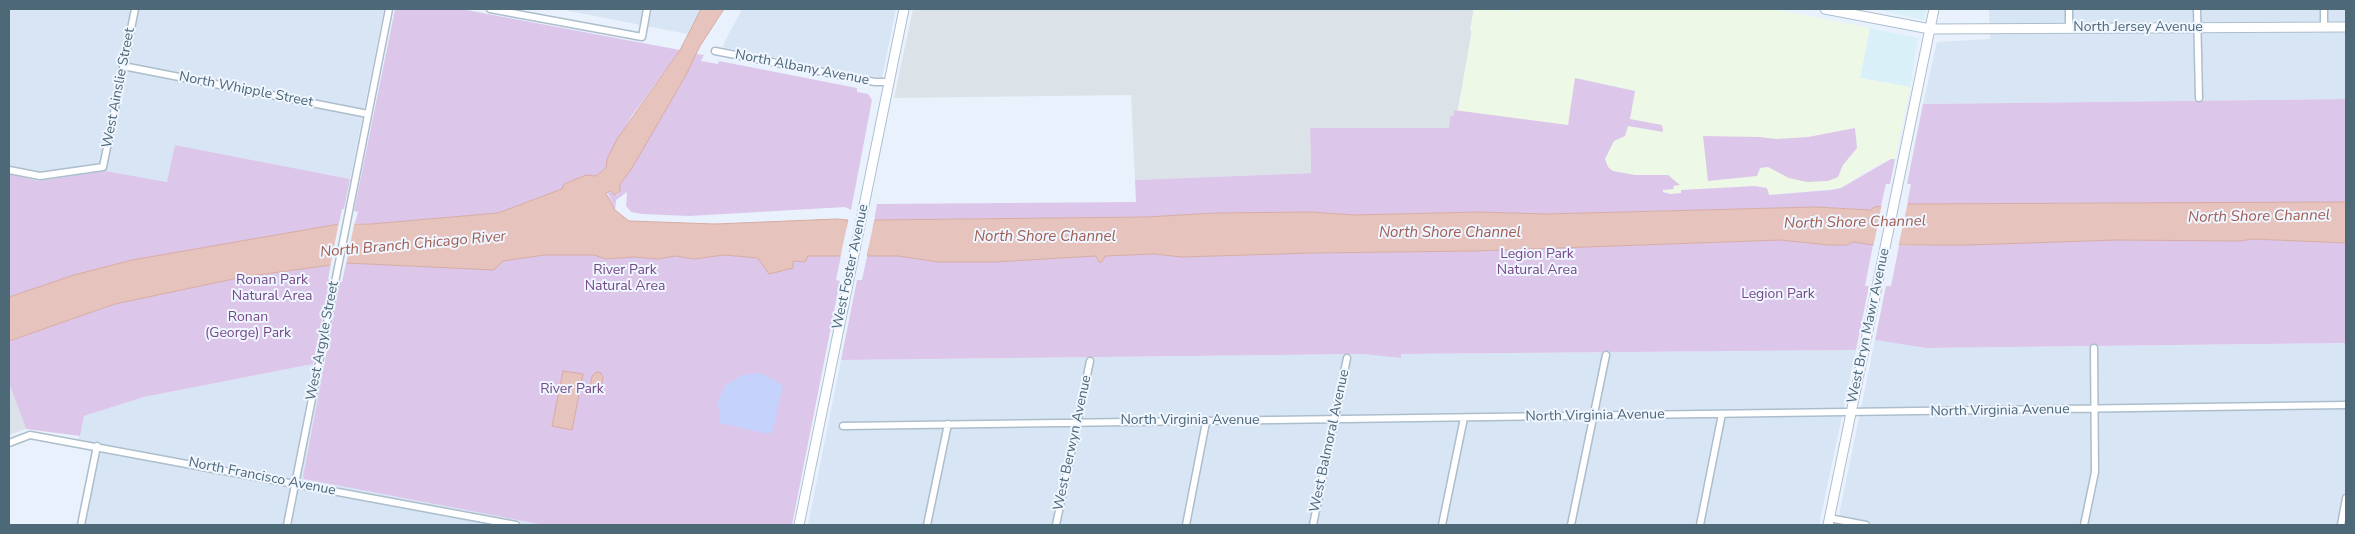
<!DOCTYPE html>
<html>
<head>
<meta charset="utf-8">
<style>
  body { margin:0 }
  #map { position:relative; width:2355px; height:534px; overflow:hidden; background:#e9f1fc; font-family:"Nunito Sans",sans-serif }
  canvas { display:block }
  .frame { position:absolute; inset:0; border:10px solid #4d6877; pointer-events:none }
</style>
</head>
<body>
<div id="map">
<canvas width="2355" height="534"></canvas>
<div class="frame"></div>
</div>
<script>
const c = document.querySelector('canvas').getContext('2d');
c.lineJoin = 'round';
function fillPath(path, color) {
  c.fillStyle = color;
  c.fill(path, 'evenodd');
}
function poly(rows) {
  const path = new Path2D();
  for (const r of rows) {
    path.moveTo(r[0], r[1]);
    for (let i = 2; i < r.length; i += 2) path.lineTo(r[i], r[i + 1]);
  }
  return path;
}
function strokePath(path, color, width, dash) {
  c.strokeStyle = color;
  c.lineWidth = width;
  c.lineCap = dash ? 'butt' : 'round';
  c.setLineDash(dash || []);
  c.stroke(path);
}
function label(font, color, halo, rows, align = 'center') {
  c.font = font + ' "Nunito Sans",sans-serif';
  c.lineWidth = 4;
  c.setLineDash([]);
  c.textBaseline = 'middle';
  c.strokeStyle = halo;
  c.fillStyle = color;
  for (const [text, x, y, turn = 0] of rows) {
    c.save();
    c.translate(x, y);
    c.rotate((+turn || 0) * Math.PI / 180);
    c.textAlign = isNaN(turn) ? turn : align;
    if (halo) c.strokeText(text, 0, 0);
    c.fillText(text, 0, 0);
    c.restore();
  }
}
fillPath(poly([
  [9,9,384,9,350,179,175,145,168,182,106,171,38,181,9,174],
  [559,9,701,9,687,34],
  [742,9,896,9,882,78,722,47],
  [1989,9,2346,9,2346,99,1923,104,1937,42,1990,39],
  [1875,340,1926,348,2346,343,2346,525,1837,525],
  [1856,350,1819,525,808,525,841,360,1362,354,1401,358,1401,354],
  [313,364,324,366,303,475,304,479,544,525,81,525,97,447,78,442,84,416,144,397]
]), '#d8e5f4');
fillPath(poly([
  [1875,9,1926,9,1924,20],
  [1870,28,1918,38,1910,87,1860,78]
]), '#daf0f9');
fillPath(poly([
  [913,9,1474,9,1470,30,1472,30,1458,110,1454,116,1450,116,1450,128,1311,128,1311,173,1135,180,1131,95,894,98],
  [9,383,26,429,9,435]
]), '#dce3e8');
fillPath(poly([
  [1474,9,1499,9,1518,12,1519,9,1773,9,1870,28,1860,78,1910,87,1895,159,1891,159,1865,172,1841,188,1769,195,1755,186,1682,190,1682,193,1670,194,1669,192,1311,173,1310,128,1449,128,1450,116,1454,116,1454,110,1458,110,1472,31,1470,30]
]), '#edf9e6');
fillPath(poly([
  [395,9,461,9,680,50,631,117,607,159,606,168,596,176,586,175,564,184,562,189,498,213,370,224,355,223,358,212,354,211],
  [696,54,704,55,701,61,718,64,719,61,857,88,857,92,868,94,872,100,851,210,845,207,689,216,642,214,631,212,626,206,627,192,616,200,615,210,607,191,617,195,620,191,620,184,662,116],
  [1575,78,1635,91,1630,119,1662,125,1663,132,1628,126,1625,136,1614,141,1605,159,1608,167,1613,171,1635,175,1668,175,1680,185,1673,186,1674,189,1663,190,1663,192,1670,194,1681,193,1681,190,1755,186,1767,188,1769,195,1831,190,1841,188,1891,159,1895,159,1890,184,1886,184,1881,206,1874,207,1871,210,1815,207,1546,214,1479,212,1354,215,1312,212,1216,213,1146,217,874,220,877,204,1136,202,1135,180,1311,173,1310,128,1449,128,1450,116,1454,116,1454,110,1568,125],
  [2346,99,2346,203,1907,204,1911,184,1907,184,1923,104],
  [1855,128,1857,148,1843,165,1838,177,1828,181,1807,182,1789,178,1768,167,1760,168,1757,176,1708,181,1703,136,1760,137,1776,139,1808,137],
  [175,145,350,179,344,209,342,209,339,224,132,260,74,275,9,297,9,174,38,181,106,171,167,182],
  [2252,239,2346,243,2346,343,1926,348,1875,340,1886,286,1891,286,1899,246,2116,240,2240,241],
  [1781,240,1828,245,1847,245,1853,242,1873,245,1865,286,1869,286,1856,350,1401,354,1401,358,1362,354,841,360,857,280,862,280,867,256,898,256,939,262,994,262,1096,256,1099,262,1102,262,1104,256,1154,254,1182,257,1313,253,1474,251],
  [544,255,595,255,606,259,634,257,658,259,675,256,694,259,724,255,805,262,807,256,841,256,836,280,840,281,792,525,544,525,304,479,303,476,340,282,342,282,346,263,427,267,503,261],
  [331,265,328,279,330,280,313,364,144,397,84,416,80,436,26,429,9,383,9,341,115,304,243,277]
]), '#dcc7ea');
fillPath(poly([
  [760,373,783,385,773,431,768,434,720,423,718,402,725,386,742,375]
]), '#c5d2fb');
const water = poly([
  [701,9,724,9,700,46,686,75,632,168,620,184,620,191,615,195,610,191,606,193,615,210,629,221,715,224,836,219,848,220,847,227,873,227,874,220,1146,217,1216,213,1312,212,1354,215,1479,212,1546,214,1815,207,1871,210,1874,207,1907,204,2331,202,2346,202,2346,243,2252,239,2240,241,2116,240,1969,245,1873,245,1853,242,1847,245,1828,245,1781,240,1474,251,1313,253,1182,257,1154,254,1105,256,1102,262,1099,262,1096,256,994,262,939,262,898,256,867,256,868,250,842,250,841,256,808,256,805,262,793,261,793,268,769,274,758,258,724,255,694,259,675,256,658,259,634,257,606,259,594,255,544,255,503,261,494,270,346,263,243,277,115,304,9,341,9,297,74,275,132,260,339,224,371,224,498,213,562,189,564,184,586,175,596,176,606,168,607,159,617,139,680,50,701,9],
  [563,371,583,374,572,430,552,426,563,371],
  [597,372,601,373,603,378,600,392,595,394,591,393,590,388,592,376,597,372]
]);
fillPath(water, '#e6c3bd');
strokePath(water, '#d8aba4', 1);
fillPath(poly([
  [1908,202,1898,248,1873,248,1882,203],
  [849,217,851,219,850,225,871,224,872,218,875,217,866,259,865,252,844,252,840,258],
  [355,220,346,265,330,267,339,222]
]), '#e9f1fc');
const minor = poly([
  [490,9,642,37,647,9],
  [2069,9,2069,28],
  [2197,9,2199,98],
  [2324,9,2324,27],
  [715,51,875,82,889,82],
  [123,66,368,114],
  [9,170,40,176,103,167,135,9],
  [843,426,2346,405],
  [9,443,30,435,516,525],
  [1829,518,1866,525],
  [81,525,97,446],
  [287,525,389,9],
  [927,525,948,424],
  [1056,525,1090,361],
  [1186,525,1206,422],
  [1313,525,1347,358],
  [1442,525,1464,418],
  [1571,525,1606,355],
  [1700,525,1722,414],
  [2084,525,2095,472,2094,348],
  [2341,525,2346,498]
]);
const tertiary = poly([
  [1828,525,1934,9]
]);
const secondary = poly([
  [1825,9,1930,29,2346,27],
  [799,525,904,9]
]);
strokePath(minor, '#acbecc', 9);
strokePath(tertiary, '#acbecc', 11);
strokePath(secondary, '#aabfcf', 11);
strokePath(minor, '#fff', 6);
strokePath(tertiary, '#fff', 9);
strokePath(secondary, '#fff', 9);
label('14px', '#4d6877', '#f0f6ff', [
  ["North Jersey Avenue",2138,28],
  ["North Albany Avenue",802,68,11],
  ["West Ainslie Street",119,88,-79],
  ["North Whipple Street",246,90,11],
  ["West Foster Avenue",851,267,-78],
  ["West Bryn Mawr Avenue",1869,326,-78],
  ["West Argyle Street",323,341,-79],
  ["North Virginia Avenue",2000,411,-1],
  ["North Virginia Avenue",1595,416,-1],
  ["North Virginia Avenue",1190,421],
  ["West Balmoral Avenue",1330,441,-78],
  ["West Berwyn Avenue",1073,443,-78],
  ["North Francisco Avenue",262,477,11]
]);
label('14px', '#754a88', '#f0f6ff', [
  ["Legion Park",1537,255],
  ["Natural Area",1537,271],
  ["River Park",625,271],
  ["Natural Area",625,287],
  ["Ronan Park",272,281],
  ["Natural Area",272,297],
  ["Legion Park",1778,295],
  ["Ronan",248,318],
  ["(George) Park",248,334],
  ["River Park",572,390]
]);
label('italic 15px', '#9f5c50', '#f0f6ff', [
  ["North Shore Channel",2259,217,-1],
  ["North Shore Channel",1855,223,-1],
  ["North Shore Channel",1450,233],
  ["North Shore Channel",1045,237],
  ["North Branch Chicago River",413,245,-5]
]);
</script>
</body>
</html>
